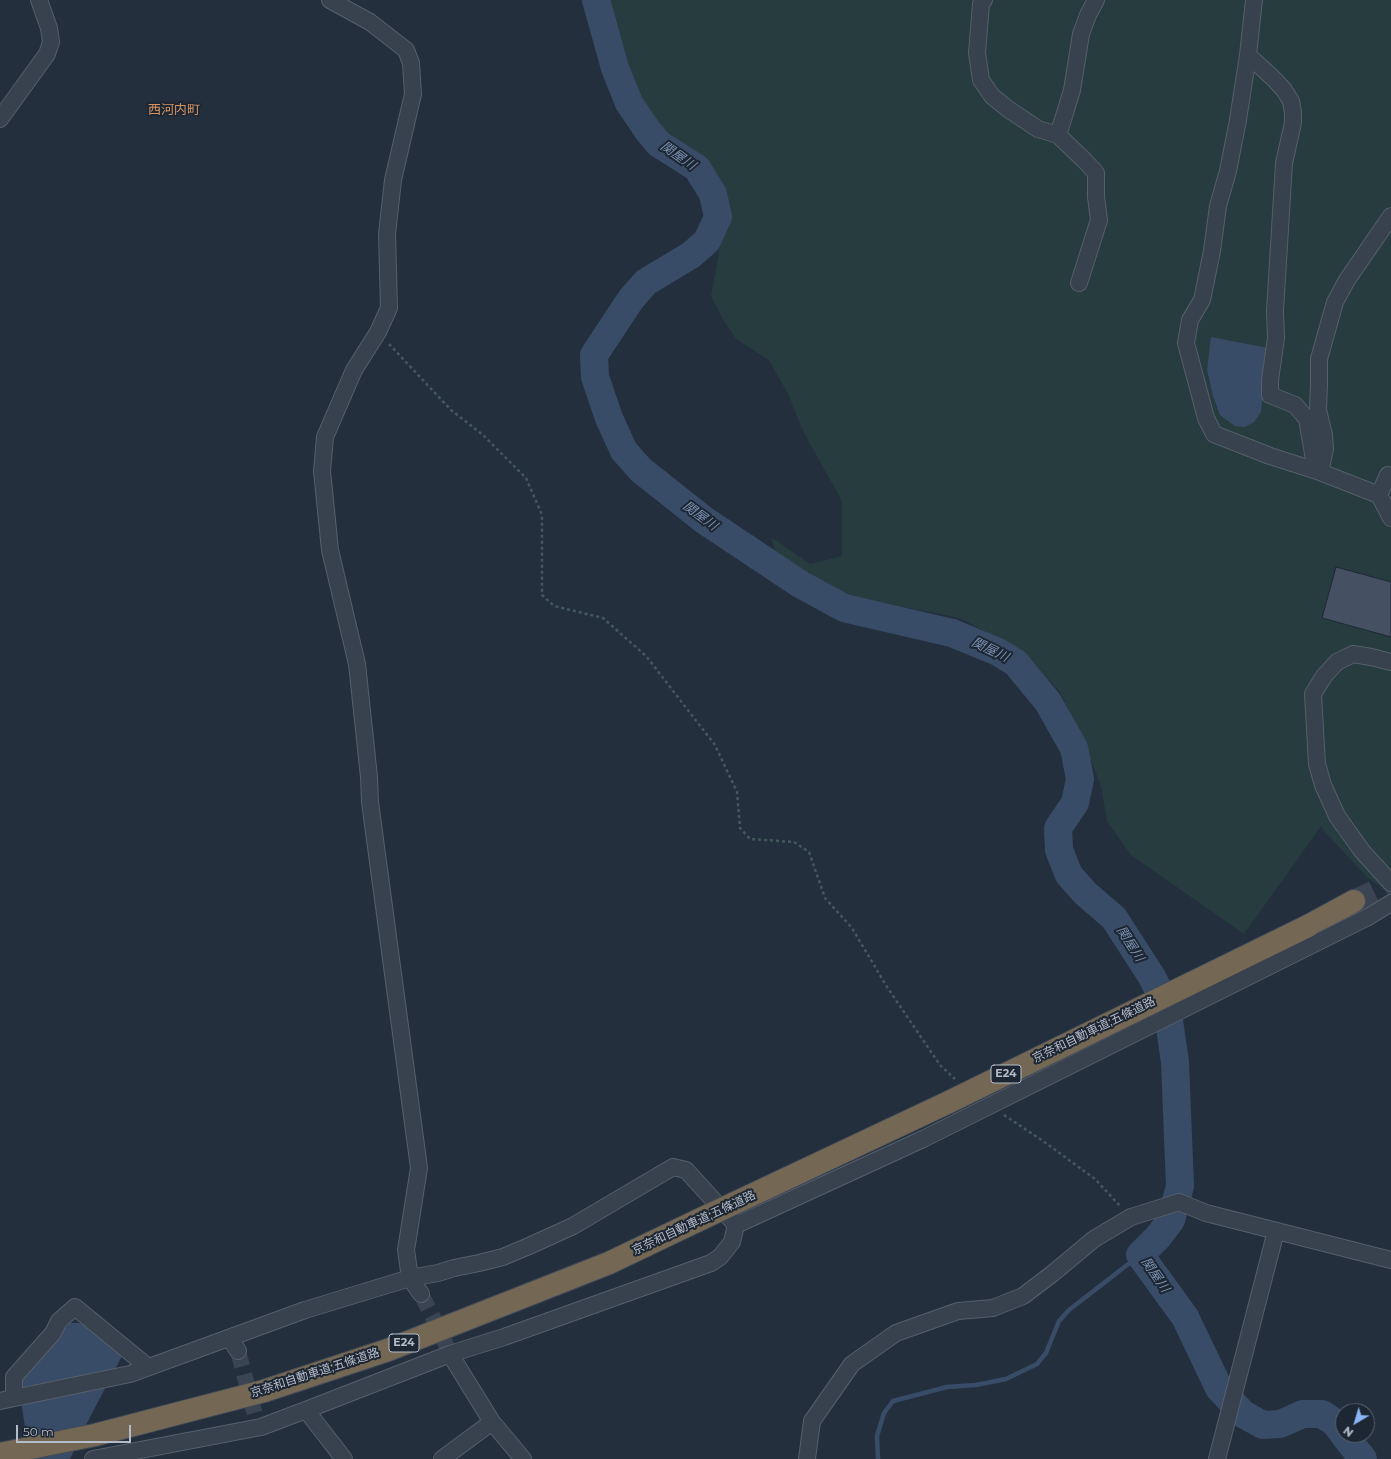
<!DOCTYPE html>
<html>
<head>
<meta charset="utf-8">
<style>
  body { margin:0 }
  #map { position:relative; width:1391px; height:1459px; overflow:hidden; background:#242f3e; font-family:Montserrat,sans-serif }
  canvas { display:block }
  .north { position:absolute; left:1335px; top:1403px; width:40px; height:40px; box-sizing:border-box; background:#1d2633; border:1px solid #59626f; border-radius:50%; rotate:218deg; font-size:11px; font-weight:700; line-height:16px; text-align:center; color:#b4bcc9 }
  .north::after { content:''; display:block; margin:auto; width:14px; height:18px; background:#8ab4f8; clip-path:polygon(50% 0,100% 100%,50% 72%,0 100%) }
  .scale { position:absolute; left:16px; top:1425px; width:115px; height:18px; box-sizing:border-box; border:2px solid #b4bcc9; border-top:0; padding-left:5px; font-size:12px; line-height:14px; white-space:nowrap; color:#b4bcc9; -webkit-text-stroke:3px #1d2633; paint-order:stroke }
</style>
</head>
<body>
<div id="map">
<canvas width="1391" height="1459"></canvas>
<div class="north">N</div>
<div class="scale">50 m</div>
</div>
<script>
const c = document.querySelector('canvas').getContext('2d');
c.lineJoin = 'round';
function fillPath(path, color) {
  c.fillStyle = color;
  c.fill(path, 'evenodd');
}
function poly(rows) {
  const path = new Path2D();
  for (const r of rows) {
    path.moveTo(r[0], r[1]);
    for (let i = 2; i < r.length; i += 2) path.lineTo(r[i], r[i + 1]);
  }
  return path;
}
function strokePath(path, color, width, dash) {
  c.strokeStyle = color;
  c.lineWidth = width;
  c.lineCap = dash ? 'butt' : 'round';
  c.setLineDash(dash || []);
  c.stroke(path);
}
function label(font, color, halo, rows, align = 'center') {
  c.font = font + ' Montserrat,"Noto Sans JP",sans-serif';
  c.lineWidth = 4;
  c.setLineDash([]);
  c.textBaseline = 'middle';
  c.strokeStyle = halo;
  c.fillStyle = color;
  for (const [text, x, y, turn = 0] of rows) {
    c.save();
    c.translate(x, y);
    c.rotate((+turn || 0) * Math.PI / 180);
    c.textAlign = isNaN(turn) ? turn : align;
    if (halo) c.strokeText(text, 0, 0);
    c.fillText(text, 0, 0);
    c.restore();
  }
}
fillPath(poly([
  [607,0,1391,0,1391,895,1368,878,1323,830,1322,825,1244,934,1131,855,1107,821,1101,786,1084,743,1060,692,1030,658,1003,641,960,618,852,597,806,576,778,559,771,537,810,564,842,556,842,501,804,433,787,392,769,360,736,339,724,321,711,296,723,230,724,194,707,168,661,130,647,116,637,96,625,62,609,13]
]), '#263c3f');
fillPath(poly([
  [1211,337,1268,348,1261,412,1254,422,1245,427,1235,426,1220,415,1213,396,1207,370],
  [70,1323,85,1323,123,1354,87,1423,70,1459,30,1459,18,1382]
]), '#394c67');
strokePath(poly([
  [878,1459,877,1436,884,1413,893,1401,947,1387,976,1385,1006,1379,1037,1364,1046,1353,1059,1321,1069,1310,1140,1255]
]), '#394c67', 4.5);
strokePath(poly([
  [596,0,615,68,629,103,648,131,659,144,697,168,713,194,718,217,707,241,691,255,646,282,631,299,594,355,595,377,609,418,624,451,641,470,704,520,800,584,844,608,952,633,998,652,1016,663,1048,702,1074,748,1080,779,1075,803,1058,828,1059,850,1069,875,1085,893,1114,918,1152,977,1167,1007,1175,1062,1180,1186,1171,1220,1158,1237,1140,1255,1185,1317,1219,1388,1243,1414,1263,1425,1280,1424,1303,1414,1322,1414,1334,1422,1343,1433],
  [1344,1435,1363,1459]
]), '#394c67', 28);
const building = poly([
  [1336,567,1391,582,1391,637,1322,618,1336,567]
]);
fillPath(building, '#455162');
strokePath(building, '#1f2835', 1);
strokePath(poly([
  [421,1294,440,1331,450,1354],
  [238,1351,255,1415]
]), '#3a4453', 16, [16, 8]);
strokePath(poly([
  [1354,901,1391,883]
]), '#3a4453', 22, [22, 11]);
const minor = poly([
  [330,0,370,22,406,50,411,63,413,94,393,180,387,234,389,308,378,332,354,370,325,437,322,471,330,550,357,664,369,777,370,802,419,1168,406,1250,410,1278,421,1294],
  [984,0,981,4,977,53,981,80,992,96,1008,109,1038,129,1058,135,1065,113,1072,90,1081,34,1088,15,1096,0],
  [1254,0,1248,55,1238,120,1228,171,1218,206,1212,251,1202,300,1190,320,1186,343,1206,418,1214,434,1270,456,1320,472],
  [1248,55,1275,80,1284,90,1291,101,1293,113,1293,123,1284,163,1275,311,1276,338,1270,380,1270,395,1295,405,1307,419,1314,459,1323,459],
  [0,119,47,54,51,42,49,28,39,0],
  [1058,135,1085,161,1096,173,1096,197,1099,220,1079,283],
  [1388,475,1379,495,1391,518],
  [1379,495,1320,472,1325,449,1324,435,1318,410,1319,384,1319,359,1335,302,1347,280,1391,216],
  [1391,662,1371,657,1353,654,1337,662,1324,676,1313,694,1317,764,1323,785,1337,816,1362,851,1391,883],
  [1368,917,1391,903],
  [736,1225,923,1139],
  [230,1338,238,1351],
  [450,1354,492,1422,523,1459],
  [14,1398,14,1377,53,1333,59,1321,75,1307,148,1367],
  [0,1401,130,1374,305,1310,410,1278,438,1273,454,1268,479,1263,503,1257,529,1246,573,1226,673,1167,686,1170,736,1225,732,1242,720,1257,711,1263,504,1337,450,1354,306,1410,261,1427,93,1459],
  [306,1410,344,1459],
  [442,1459,492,1422],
  [807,1459,812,1421,852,1364,896,1333,958,1311,993,1308,1023,1296,1052,1274,1094,1239,1131,1217,1179,1202,1206,1213,1391,1260],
  [1217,1459,1276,1231]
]);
const highway = poly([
  [1308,926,1354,901],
  [0,1454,95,1435,264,1391,388,1350,609,1263,703,1218]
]);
strokePath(minor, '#565f6c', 18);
strokePath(highway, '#434c59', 24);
strokePath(poly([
  [389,344,451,410,483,435,526,478,542,515,542,595,554,606,603,618,646,656,715,745,737,792,740,828,750,839,794,842,809,852,825,898,852,928,887,987,940,1065,955,1079],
  [1004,1115,1043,1141,1095,1179,1121,1207]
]), '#44595c', 2.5, [3, 3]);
strokePath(minor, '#38414e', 16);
strokePath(highway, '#746855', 22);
const minorBridge = poly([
  [923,1139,1368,917]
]);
const highwayBridge = poly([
  [703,1218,949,1102,1308,926]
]);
strokePath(minorBridge, '#565f6c', 18, []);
strokePath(highwayBridge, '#434c59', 24, []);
strokePath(minorBridge, '#38414e', 16);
strokePath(highwayBridge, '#746855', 22);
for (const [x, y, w] of [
  [1006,1074,30],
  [404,1343,30]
]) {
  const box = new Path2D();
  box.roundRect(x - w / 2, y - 9, w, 18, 3);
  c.fillStyle = '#1d2633';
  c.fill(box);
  strokePath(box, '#b4bcc9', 1);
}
label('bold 11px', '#b4bcc9', null, [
  ["E24",1006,1074],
  ["E24",404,1343]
]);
label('12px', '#b4bcc9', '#1d2633', [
  ["京奈和自動車道;五條道路",1094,1030,-26],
  ["京奈和自動車道;五條道路",694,1223,-25],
  ["京奈和自動車道;五條道路",315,1373,-18]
]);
label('13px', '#d59563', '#1d2633', [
  ["西河内町",174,110]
]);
label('italic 13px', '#7c92b1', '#1d2633', [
  ["関屋川",678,156,35],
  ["関屋川",700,516,36],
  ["関屋川",990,650,26],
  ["関屋川",1130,944,57],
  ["関屋川",1155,1275,55]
]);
</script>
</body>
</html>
